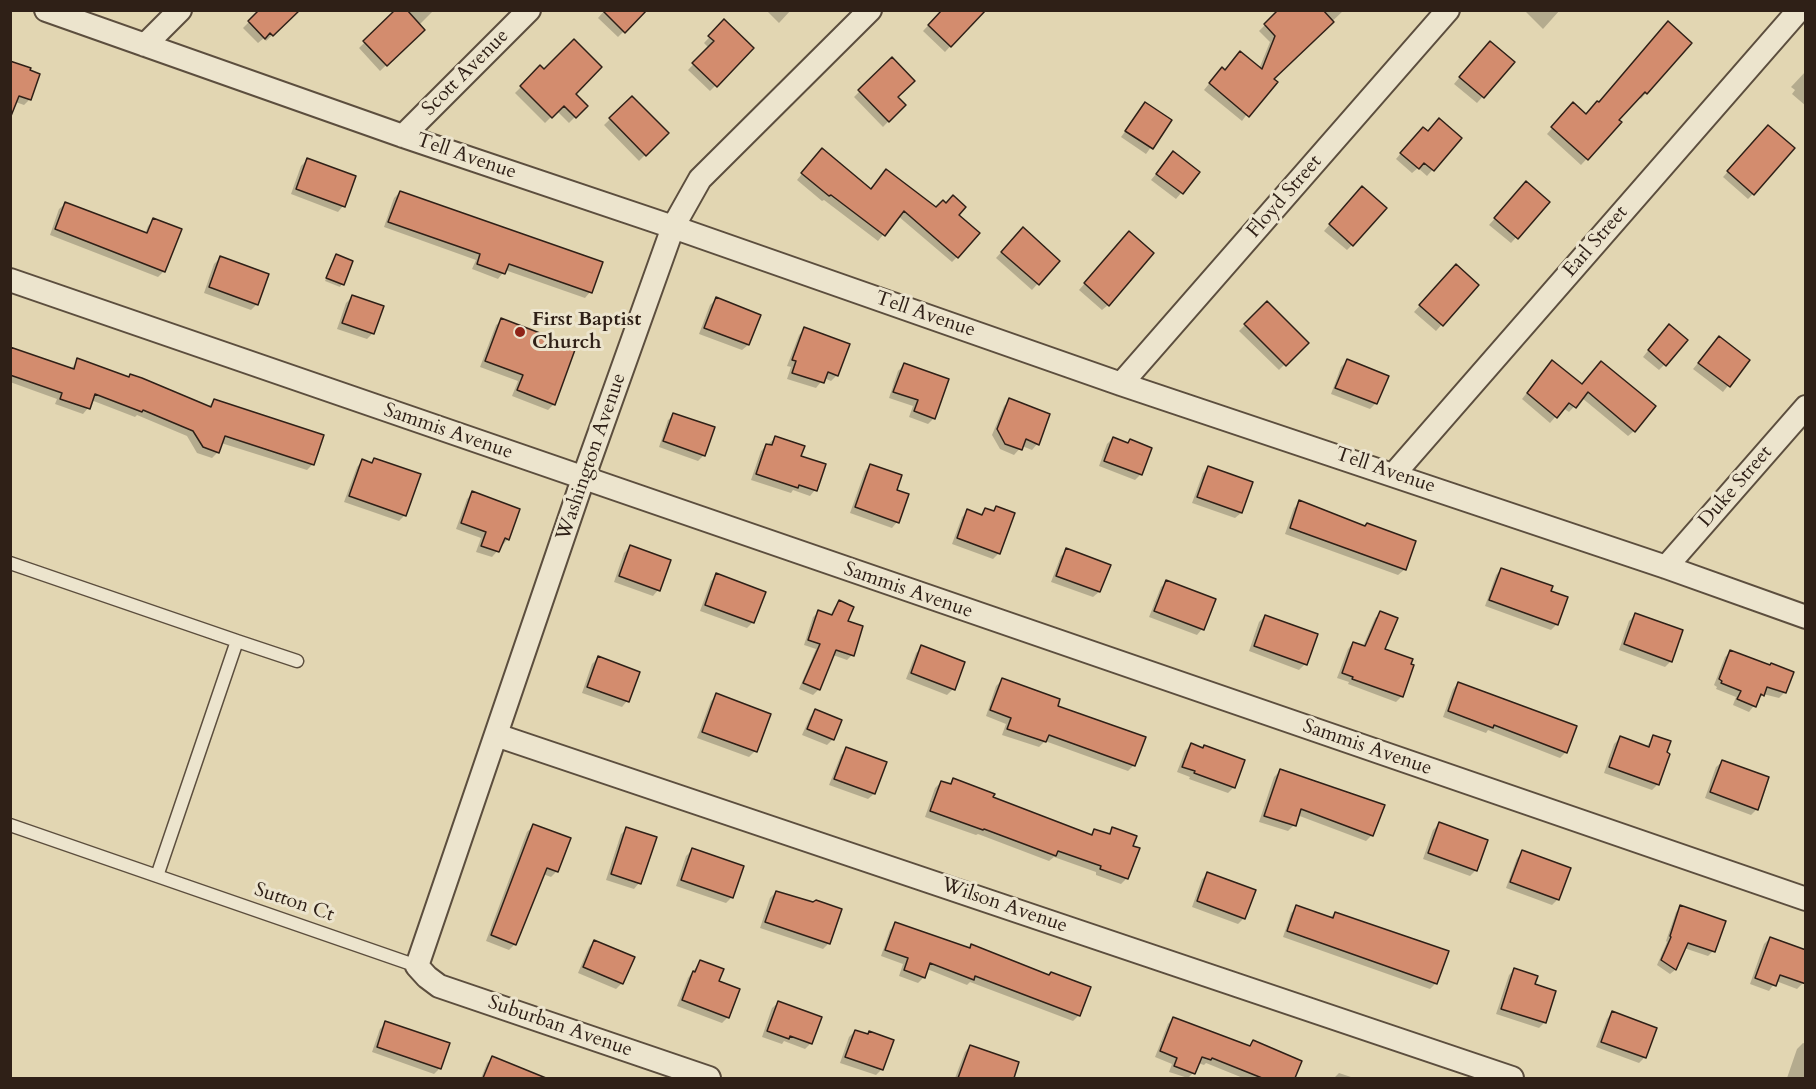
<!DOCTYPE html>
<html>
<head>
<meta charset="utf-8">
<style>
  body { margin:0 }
  #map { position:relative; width:1816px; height:1089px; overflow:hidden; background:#e2d6b2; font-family:Cardo,serif }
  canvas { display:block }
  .frame { position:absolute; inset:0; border:12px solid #2f2017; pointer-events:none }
</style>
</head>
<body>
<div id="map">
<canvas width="1816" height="1089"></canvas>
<div class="frame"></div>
</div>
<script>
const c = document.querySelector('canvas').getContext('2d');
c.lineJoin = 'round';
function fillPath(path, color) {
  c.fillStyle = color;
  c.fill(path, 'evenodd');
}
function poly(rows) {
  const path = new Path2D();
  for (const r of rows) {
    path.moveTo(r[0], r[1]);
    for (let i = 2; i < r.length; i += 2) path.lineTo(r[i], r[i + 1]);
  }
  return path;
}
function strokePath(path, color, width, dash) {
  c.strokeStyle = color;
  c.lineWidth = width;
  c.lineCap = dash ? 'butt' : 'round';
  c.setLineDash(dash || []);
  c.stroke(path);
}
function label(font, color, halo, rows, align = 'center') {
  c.font = font + ' Cardo,serif';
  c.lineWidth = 6;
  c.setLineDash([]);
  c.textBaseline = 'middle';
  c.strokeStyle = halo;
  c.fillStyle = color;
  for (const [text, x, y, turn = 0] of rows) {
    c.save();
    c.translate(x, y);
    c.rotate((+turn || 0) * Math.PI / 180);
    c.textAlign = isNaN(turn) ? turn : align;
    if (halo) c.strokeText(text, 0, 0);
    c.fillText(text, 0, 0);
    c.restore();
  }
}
fillPath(poly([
  [261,10,299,10,266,41,264,38,258,43,243,28],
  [398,10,434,10,419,25,423,30,380,71,359,48],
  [605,10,645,10,618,37,598,18],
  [766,10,791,10,779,23],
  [943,10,984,10,945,52,923,31],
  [1280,10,1344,10,1272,79,1242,121,1204,90,1216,75,1224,71,1259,69,1270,42,1259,31],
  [1524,10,1560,10,1543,29],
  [724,22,752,49,710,91,688,70,709,48,704,43],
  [1662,29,1646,93,1641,99,1639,97,1617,120,1620,123,1581,165,1547,134,1568,110,1585,115,1598,104],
  [1484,48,1513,62,1477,103,1454,84],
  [892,59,896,97,904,105,883,127,854,97],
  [10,62,30,99,24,105,10,100],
  [540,68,586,106,569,123,557,111,545,123,515,93],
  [1806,71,1806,106,1792,94,1795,90,1791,87],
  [632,98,667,133,639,161,604,125],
  [1145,104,1170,121,1146,154,1121,137],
  [1428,133,1460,138,1427,176,1418,168,1412,173,1396,159,1417,134],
  [1763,133,1753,194,1748,199,1723,177],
  [816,156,871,190,957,215,957,257,952,262,898,216,878,241,824,200,822,201,797,180],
  [1168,159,1198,173,1176,199,1151,180],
  [307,160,343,206,338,212,291,194,301,166],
  [1521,189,1548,202,1511,243,1489,225],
  [400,192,590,292,585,298,505,270,498,279,472,269,476,260,384,227,394,198],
  [1356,194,1352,245,1347,250,1324,231],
  [65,204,145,234,148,226,154,220,164,271,158,277,50,235,59,209],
  [1017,235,1058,261,1032,290,996,258],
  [1123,239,1108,305,1102,310,1079,290],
  [336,256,342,284,340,287,325,281],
  [220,258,257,304,251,310,204,293,214,264],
  [1450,272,1477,285,1436,331,1414,312],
  [352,297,373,333,367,339,337,329,346,303],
  [716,299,759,316,748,345,742,350,699,334,710,305],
  [1267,303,1306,343,1279,370,1239,331],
  [502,320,554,404,548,410,512,396,518,381,480,367,496,325],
  [805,329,837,375,831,381,824,378,816,388,787,379,791,367,787,366,799,335],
  [1663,332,1665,364,1659,370,1643,357],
  [1719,338,1748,360,1723,392,1693,369],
  [10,348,71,369,78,360,128,378,130,376,208,407,214,401,313,464,307,470,221,443,218,452,212,458,197,453,187,436,137,415,135,417,91,400,88,408,83,414,55,404,57,399,10,382],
  [1347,361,1376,403,1370,409,1331,394,1341,367],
  [904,365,934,418,928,424,909,417,913,406,889,398,898,371],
  [1546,368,1582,385,1634,431,1628,436,1582,398,1569,412,1563,408,1550,423,1522,399],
  [1010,400,1037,444,1032,450,1022,446,1014,455,1000,449,992,435,1004,406],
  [674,415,704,455,698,461,659,447,668,420],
  [775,438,799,457,815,490,810,496,793,490,791,493,751,480,761,451],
  [1113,438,1141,474,1135,480,1099,466,1107,444],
  [375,460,405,515,399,521,344,502,357,467,362,461,370,464],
  [870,466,895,490,897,522,892,528,850,513,865,471],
  [1209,467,1251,483,1241,513,1235,518,1192,503,1203,473],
  [473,493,508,539,492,557,476,552,481,538,456,529,467,499],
  [1300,502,1364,527,1414,541,1404,570,1398,575,1285,534,1294,508],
  [997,508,999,553,993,559,952,544,962,517,968,511,980,515,985,510,992,512],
  [630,547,658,590,653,596,614,582,624,553],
  [1067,550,1099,592,1093,597,1051,582,1061,556],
  [1501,569,1549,592,1557,624,1551,630,1485,606,1496,575],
  [717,575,753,622,747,628,700,611,711,581],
  [1166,582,1202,629,1197,635,1149,617,1161,587],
  [839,602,846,622,852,655,847,660,833,655,819,689,813,695,799,689,816,649,804,645,813,617,819,612,830,616,834,608],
  [1381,613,1383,650,1402,696,1396,702,1348,684,1349,682,1337,678,1348,649,1353,643,1363,646,1375,618],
  [1635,615,1671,661,1665,667,1619,650,1629,621],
  [1265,616,1305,664,1299,670,1249,651,1259,622],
  [922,647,953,689,947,695,906,679,916,653],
  [1730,652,1785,692,1779,698,1763,694,1749,712,1733,705,1736,697,1716,689,1717,687,1714,685,1725,657],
  [598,658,627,701,622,707,582,693,592,664],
  [1002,680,1056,707,1134,765,1128,771,1045,741,1039,747,1002,735,1006,724,986,716,996,686],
  [1458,683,1566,752,1560,758,1488,730,1486,733,1443,717,1453,689],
  [717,695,755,751,749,757,697,738,711,701],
  [815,711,833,739,827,745,802,735,810,717],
  [1654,737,1658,784,1652,790,1604,773,1614,744,1620,738,1646,747],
  [1191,745,1243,761,1234,787,1228,793,1189,779,1190,777,1177,772,1185,751],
  [847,749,885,763,874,794,868,799,829,785,841,755],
  [1722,762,1757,809,1751,815,1705,798,1716,767],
  [1280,771,1372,835,1366,841,1297,815,1294,825,1288,831,1259,822,1274,777],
  [953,780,992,798,1090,835,1094,831,1107,835,1113,829,1131,846,1127,878,1121,884,1096,875,1096,872,1054,857,1049,861,978,834,976,835,925,817,935,788,941,782,948,785],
  [1439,824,1476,870,1470,876,1423,859,1433,830],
  [533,826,557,871,551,877,543,874,515,944,509,950,486,941,527,832],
  [627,829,639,883,634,889,606,880,621,834],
  [692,850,732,897,726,903,676,886,686,856],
  [1523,852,1558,899,1552,905,1506,888,1517,858],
  [1208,874,1244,918,1238,924,1192,907,1202,879],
  [776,892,840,910,828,944,823,949,760,928,770,898],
  [1297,907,1330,918,1335,913,1436,983,1430,989,1283,937,1291,913],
  [1681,907,1713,951,1708,956,1684,948,1675,970,1670,974,1657,965,1667,942,1666,941,1676,912],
  [896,924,968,949,971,946,1079,1015,1073,1021,970,982,967,985,927,969,924,977,918,983,899,976,903,964,881,956,890,930],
  [1770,938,1806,975,1803,983,1797,989,1776,981,1769,991,1750,984,1764,944],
  [595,941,622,983,616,989,578,973,589,947],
  [700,962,728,1017,722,1023,677,1006,688,978],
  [1515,969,1533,985,1554,992,1544,1023,1539,1028,1496,1014,1509,975],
  [778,1003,811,1043,805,1049,784,1041,782,1044,762,1037,772,1008],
  [1612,1013,1645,1057,1639,1063,1596,1047,1607,1019],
  [1173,1018,1248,1047,1253,1042,1300,1062,1293,1078,1243,1078,1206,1063,1204,1065,1198,1063,1193,1073,1188,1078,1169,1072,1172,1064,1155,1057,1168,1024],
  [386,1023,440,1068,434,1074,372,1052,380,1029],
  [855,1031,892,1041,881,1070,876,1075,840,1063,849,1037],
  [1803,1043,1806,1044,1806,1078,1787,1078,1797,1049],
  [970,1046,1017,1063,1012,1078,955,1078,965,1052],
  [493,1058,534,1073,532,1078,481,1078,487,1063],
  [1339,1073,1354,1078,1334,1078]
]), '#0003');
const building = poly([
  [259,10,300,10,273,36,270,33,265,39,248,21,259,10],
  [395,10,407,10,425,30,387,66,363,41,395,10],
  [602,10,647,10,625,33,602,10],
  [942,10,986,10,951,47,928,25,942,10],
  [1278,10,1323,10,1334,22,1274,79,1278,82,1249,117,1209,83,1222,67,1225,70,1240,51,1262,69,1275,36,1264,24,1278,10],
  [724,19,754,48,717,87,692,63,714,41,708,36,724,19],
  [1668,21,1692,43,1647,94,1645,92,1619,120,1622,122,1588,160,1551,127,1573,102,1586,114,1597,101,1599,102,1668,21],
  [574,39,602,67,576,94,588,106,576,118,564,106,552,118,520,86,540,65,544,69,574,39],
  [1490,41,1515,62,1484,98,1459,77,1490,41],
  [892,57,915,81,898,97,906,105,889,122,858,90,892,57],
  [10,61,31,68,30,70,40,74,31,100,19,96,11,116,10,61],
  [632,96,669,133,646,156,609,118,632,96],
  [1145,102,1172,120,1153,149,1125,131,1145,102],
  [1439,118,1462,138,1434,171,1424,163,1419,169,1400,153,1423,127,1428,131,1439,118],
  [1768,125,1795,148,1754,195,1727,171,1768,125],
  [822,148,871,189,886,169,936,207,943,200,946,203,953,195,966,207,959,215,980,233,958,258,904,211,885,236,831,195,829,196,801,173,822,148],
  [1173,151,1200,172,1183,194,1156,174,1173,151],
  [307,158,356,176,345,207,296,189,307,158],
  [1526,181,1550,202,1518,239,1494,218,1526,181],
  [1362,186,1387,208,1353,246,1329,224,1362,186],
  [400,191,603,262,592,293,509,264,505,274,477,264,480,254,388,222,400,191],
  [65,202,147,233,153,218,182,229,165,272,55,229,65,202],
  [1023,227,1060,261,1039,285,1001,252,1023,227],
  [1129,231,1154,253,1109,306,1084,283,1129,231],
  [336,254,353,261,344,285,326,278,336,254],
  [220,256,269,274,258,305,209,287,220,256],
  [1456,264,1479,285,1443,326,1419,305,1456,264],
  [352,295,384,306,374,334,342,323,352,295],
  [716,297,761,315,749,345,704,328,716,297],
  [1267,301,1309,343,1286,366,1244,324,1267,301],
  [501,318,576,347,555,405,517,390,523,375,485,361,501,318],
  [1669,324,1688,340,1666,366,1648,350,1669,324],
  [804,327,850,344,838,376,828,372,824,383,792,373,796,361,792,360,804,327],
  [1719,336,1750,360,1730,387,1698,363,1719,336],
  [10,347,74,369,77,358,129,377,130,374,142,378,211,407,214,399,324,435,314,465,225,436,219,453,203,447,193,431,143,410,142,412,95,394,90,409,60,399,62,393,10,375,10,347],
  [1347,359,1389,376,1377,404,1335,388,1347,359],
  [1552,360,1582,384,1601,361,1656,406,1635,432,1588,392,1576,408,1569,403,1557,418,1527,393,1552,360],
  [904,363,949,379,935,419,914,411,918,400,893,392,904,363],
  [1009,398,1050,414,1039,445,1026,439,1022,450,1005,444,997,429,1009,398],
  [673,413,715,427,705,456,663,441,673,413],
  [775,436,805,446,801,456,826,464,817,491,799,485,798,488,756,474,766,444,772,445,775,436],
  [1113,437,1128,443,1130,439,1152,448,1142,475,1104,461,1113,437],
  [374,458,421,474,406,516,349,496,362,459,372,463,374,458],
  [870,464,902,475,897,490,909,494,899,523,855,507,870,464],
  [1208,466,1253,482,1242,513,1197,497,1208,466],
  [472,491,520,509,509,540,505,538,499,552,481,546,486,532,461,523,472,491],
  [1299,500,1365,526,1367,523,1416,541,1406,570,1290,528,1299,500],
  [996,506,1015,513,1000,554,957,538,967,509,982,515,985,508,994,511,996,506],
  [630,545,671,560,660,591,619,576,630,545],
  [1066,548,1111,565,1100,592,1056,576,1066,548],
  [1501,568,1553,586,1551,591,1568,597,1558,625,1489,600,1501,568],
  [716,573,766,592,754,623,705,605,716,573],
  [1166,580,1216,599,1204,630,1154,611,1166,580],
  [839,600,854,607,848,621,863,626,854,656,836,650,820,690,803,683,820,644,808,640,818,610,832,615,839,600],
  [1380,611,1398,618,1385,649,1413,659,1411,664,1414,665,1403,697,1352,679,1353,677,1342,673,1353,642,1365,646,1380,611],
  [1635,613,1683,630,1672,662,1624,644,1635,613],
  [1265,615,1318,634,1307,665,1254,646,1265,615],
  [921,645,965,662,955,690,911,673,921,645],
  [1730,650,1770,665,1771,663,1794,672,1786,693,1767,687,1764,696,1761,694,1756,707,1737,699,1741,691,1721,683,1722,681,1719,679,1730,650],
  [598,656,640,672,629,702,587,687,598,656],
  [1002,678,1060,699,1058,706,1146,737,1135,766,1049,735,1046,742,1007,729,1011,718,990,710,1002,678],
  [1458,682,1577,726,1567,753,1494,725,1493,728,1448,711,1458,682],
  [716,693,771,714,757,752,702,732,716,693],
  [815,709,842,720,834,740,807,729,815,709],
  [1653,735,1671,741,1667,752,1670,754,1659,785,1609,767,1620,736,1649,747,1653,735],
  [1191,743,1203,748,1204,745,1245,760,1235,788,1194,773,1195,771,1182,767,1191,743],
  [846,747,887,762,875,794,834,779,846,747],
  [1722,760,1769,777,1758,810,1710,792,1722,760],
  [1280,769,1385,805,1373,836,1301,809,1296,826,1264,816,1280,769],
  [953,778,995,794,993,797,1092,835,1094,829,1110,834,1112,827,1137,836,1133,846,1140,848,1128,879,1100,869,1101,866,1058,851,1056,856,984,829,983,830,930,811,941,781,951,784,953,778],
  [1439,822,1488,840,1477,871,1428,853,1439,822],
  [533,824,571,838,558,872,547,868,516,945,491,935,533,824],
  [626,827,657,837,641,884,611,874,626,827],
  [692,848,744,866,733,898,681,880,692,848],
  [1522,850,1571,868,1559,900,1510,882,1522,850],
  [1207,872,1256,890,1245,919,1197,901,1207,872],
  [776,891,813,902,816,900,842,909,830,944,765,922,776,891],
  [1296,905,1333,918,1335,912,1449,951,1437,984,1287,931,1296,905],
  [1680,905,1726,921,1715,952,1688,943,1676,970,1661,960,1671,937,1670,936,1680,905],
  [895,922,970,948,971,944,1049,975,1051,972,1091,987,1080,1016,975,976,974,980,930,963,925,978,904,970,908,958,885,950,895,922],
  [1770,937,1806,950,1806,984,1780,975,1776,986,1755,978,1770,937],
  [594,940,635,957,623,984,583,967,594,940],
  [700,960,724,969,719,981,740,989,729,1018,682,1000,693,971,695,972,700,960],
  [1514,968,1538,976,1535,984,1556,991,1546,1023,1501,1009,1514,968],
  [778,1001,822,1017,812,1044,790,1036,789,1039,767,1031,778,1001],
  [1612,1011,1657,1028,1646,1058,1601,1042,1612,1011],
  [1173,1017,1250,1046,1253,1040,1302,1061,1295,1078,1262,1078,1212,1058,1211,1060,1202,1057,1195,1074,1174,1066,1177,1058,1160,1051,1173,1017],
  [385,1021,450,1043,441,1069,377,1047,385,1021],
  [855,1030,868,1034,869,1031,894,1040,883,1070,845,1057,855,1030],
  [970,1045,1019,1062,1014,1078,958,1078,970,1045],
  [492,1056,546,1078,483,1078,492,1056]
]);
fillPath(building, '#d38c6e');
strokePath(building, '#2f2017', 1.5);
const lane = poly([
  [10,563,237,641,157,876],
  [237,641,297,661],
  [10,825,417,966]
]);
const street = poly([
  [46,10,403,136,673,227,1121,384,1666,567,1806,617],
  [145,45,180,10],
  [403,136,529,10],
  [10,280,1806,899],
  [1121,384,1448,10],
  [1394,474,1799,10],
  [1666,567,1806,407],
  [496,735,1512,1078],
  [709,1078,439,986,427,977,417,966,583,479,673,227,700,179,870,10]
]);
strokePath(lane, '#5c4e3e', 15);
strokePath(street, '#5c4e3e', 26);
strokePath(lane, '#ece4cd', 12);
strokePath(street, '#ece4cd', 22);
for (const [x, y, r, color] of [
  [520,332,6,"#8f2418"]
]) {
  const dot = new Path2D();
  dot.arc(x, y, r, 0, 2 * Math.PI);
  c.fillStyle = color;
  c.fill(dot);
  strokePath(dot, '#ece4cd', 2);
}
label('20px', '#2f2017', '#ece4cd', [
  ["Scott Avenue",466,73,-45],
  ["Tell Avenue",466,157,19],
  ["Floyd Street",1285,197,-49],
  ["Earl Street",1596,242,-49],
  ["Tell Avenue",925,315,19],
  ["Sammis Avenue",448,432,19],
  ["Washington Avenue",592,457,-71],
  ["Tell Avenue",1385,471,19],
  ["Duke Street",1736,487,-49],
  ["Sammis Avenue",908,591,19],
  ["Sammis Avenue",1367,748,19],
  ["Sutton Ct",294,903,19],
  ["Wilson Avenue",1004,906,19],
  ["Suburban Avenue",560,1027,19]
]);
label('bold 20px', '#2f2017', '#ece4cd', [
  ["First Baptist",532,320],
  ["Church",532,343]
], 'left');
</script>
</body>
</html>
